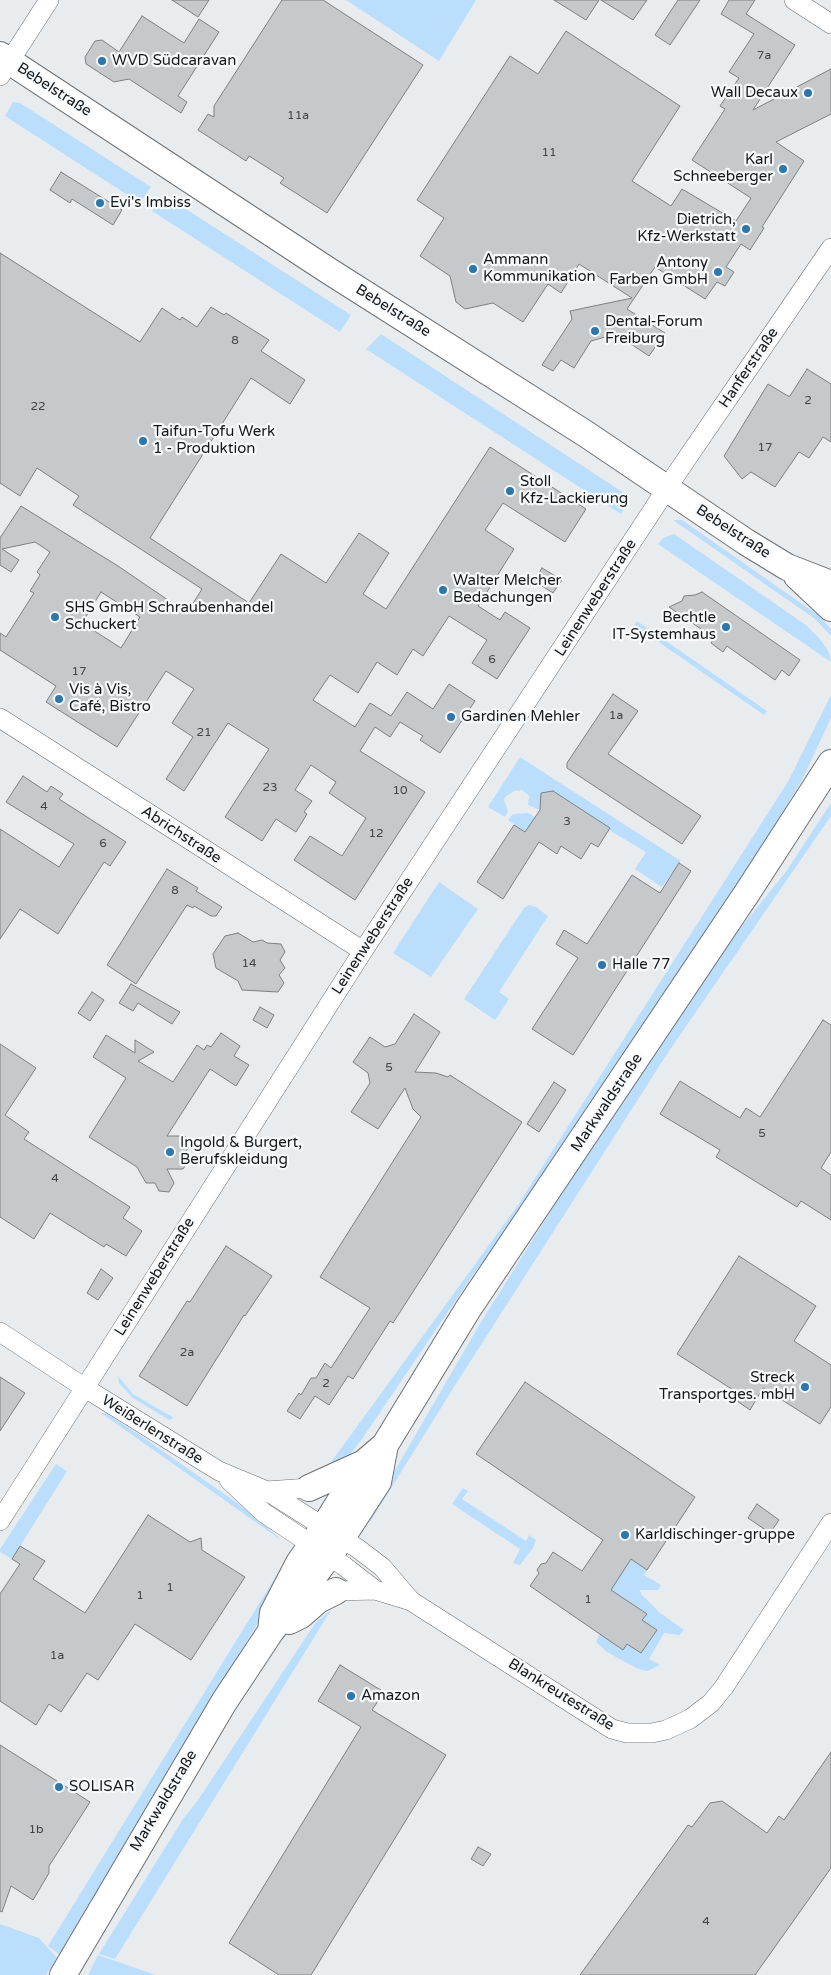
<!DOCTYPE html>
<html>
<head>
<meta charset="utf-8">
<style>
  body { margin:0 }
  canvas { display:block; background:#e9ecef }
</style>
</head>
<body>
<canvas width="831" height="1975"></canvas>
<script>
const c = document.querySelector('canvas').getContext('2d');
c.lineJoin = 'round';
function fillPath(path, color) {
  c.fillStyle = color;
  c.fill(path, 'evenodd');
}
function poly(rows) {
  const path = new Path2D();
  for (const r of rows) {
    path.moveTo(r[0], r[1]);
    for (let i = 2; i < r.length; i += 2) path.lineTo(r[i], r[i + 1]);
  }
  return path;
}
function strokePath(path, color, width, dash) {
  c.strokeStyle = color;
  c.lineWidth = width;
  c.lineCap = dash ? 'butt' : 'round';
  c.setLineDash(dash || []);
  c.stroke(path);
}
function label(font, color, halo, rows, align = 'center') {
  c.font = font + ' "Varela Round",sans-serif';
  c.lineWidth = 4.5;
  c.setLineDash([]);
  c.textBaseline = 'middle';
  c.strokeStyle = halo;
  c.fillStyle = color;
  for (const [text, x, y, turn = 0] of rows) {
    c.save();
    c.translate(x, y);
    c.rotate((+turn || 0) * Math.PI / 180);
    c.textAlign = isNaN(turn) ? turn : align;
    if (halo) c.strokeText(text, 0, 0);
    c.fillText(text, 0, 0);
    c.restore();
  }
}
fillPath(poly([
  [346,0,476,0,439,61],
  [13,102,20,103,151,187,140,203,5,116],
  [164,195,351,315,340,332,152,211],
  [381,334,627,495,629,499,621,514,366,349],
  [673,520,682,520,818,615,831,629,831,636,815,619],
  [674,534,806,625,820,639,829,652,831,662,658,544,663,538],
  [637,621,767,711,764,715,634,625],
  [831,695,831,718,803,778,765,842,531,1206,475,1272,362,1439,341,1466,326,1469,516,1208,789,780],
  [520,757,681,861,662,887,635,869,646,852,609,830,610,828,553,791,541,793,540,810,528,805,529,796,522,790,514,791,505,797,504,800,508,811,505,817,488,807],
  [831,803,831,816,669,1051,454,1387,370,1522,369,1515,481,1322,596,1139,708,968,785,873],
  [528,813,535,817,525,832,508,820,513,814],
  [439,882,478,909,431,977,393,953],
  [529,905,536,907,548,916,499,992,509,999,495,1020,464,999,524,908],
  [118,1376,133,1394,174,1418,169,1420,133,1398,119,1383],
  [101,1413,106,1413,138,1434,223,1493,258,1518,281,1540],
  [56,1464,67,1471,12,1559,0,1552,0,1549],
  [463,1488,468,1491,462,1499,526,1541,529,1535,536,1540,533,1548,520,1565,513,1563,520,1549,452,1504],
  [631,1559,647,1570,644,1575,661,1585,658,1590,640,1590,641,1594,659,1612,684,1630,679,1635,664,1633,649,1659,660,1665,648,1671,638,1669,607,1652,596,1642,600,1633,630,1639,633,1641,630,1646,641,1653,657,1630,645,1622,639,1624,647,1614,597,1581,618,1578],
  [285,1565,266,1609,60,1955,48,1946,281,1568],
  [331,1610,115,1959,99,1954,183,1819,198,1800,316,1622],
  [0,1924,39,1938,57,1958,46,1975,0,1975],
  [98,1955,156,1975,88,1975]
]), '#bbdefc');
const building = poly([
  [172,0,209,0,198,17,172,0],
  [282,0,323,0,423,65,327,213,280,183,284,178,249,156,246,161,198,130,208,114,214,117,214,106,282,0],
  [554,0,599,0,586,20,554,0],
  [601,0,647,0,633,20,601,0],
  [678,0,700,0,670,45,655,35,678,0],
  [729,0,755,0,746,14,795,45,753,110,831,69,831,114,776,142,804,161,762,227,764,228,750,250,741,244,726,267,734,272,725,286,717,282,705,299,655,267,627,309,665,333,649,356,616,334,591,341,574,368,561,360,553,371,542,365,572,319,570,311,632,298,579,264,561,293,548,284,523,322,493,303,465,309,456,302,450,276,420,256,444,218,417,200,510,56,538,74,566,31,680,106,632,181,671,206,682,189,736,221,751,198,692,160,725,109,720,106,739,78,729,72,754,34,721,14,729,0],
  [142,16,184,43,199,19,219,32,178,96,187,102,181,113,129,79,114,82,86,64,85,57,95,41,102,40,119,52,142,16],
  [61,172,122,210,113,225,72,199,70,203,50,190,61,172],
  [0,253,140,342,162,308,180,320,182,317,197,327,211,307,224,315,226,313,269,340,261,351,305,380,290,404,251,378,150,538,249,603,281,554,326,583,359,533,389,553,363,594,386,609,490,447,586,509,565,542,503,503,485,530,514,549,478,606,500,620,505,612,530,628,497,679,472,663,487,640,449,616,423,656,413,649,397,675,377,662,358,693,330,675,313,700,355,727,370,703,391,716,407,692,433,709,449,684,475,701,440,753,420,740,423,736,400,722,390,737,375,727,360,751,425,792,355,900,294,860,310,836,342,856,366,818,329,793,336,782,311,765,295,790,312,801,304,812,307,814,296,832,276,819,262,841,225,817,269,749,228,723,184,791,166,779,193,737,172,723,194,689,166,671,117,747,46,702,56,686,0,650,0,633,6,637,34,593,30,591,40,575,37,572,50,552,35,542,2,549,19,560,11,572,0,565,0,538,21,506,118,566,187,613,202,589,73,505,79,496,37,468,20,496,0,483,0,253],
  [101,592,140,617,121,648,82,623,101,592],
  [807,369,831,384,831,442,823,437,809,458,799,452,775,487,751,472,742,479,724,456,768,384,788,396,790,396,807,369],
  [542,568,562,580,553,593,534,581,542,568],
  [702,592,800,660,789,676,782,670,775,680,727,646,723,652,711,643,714,638,669,607,682,601,684,596,695,595,702,592],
  [613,694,638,711,608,754,701,816,682,844,567,768,567,763,613,694],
  [23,776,47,792,51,786,63,794,59,799,126,842,110,866,104,862,58,934,20,909,0,939,0,829,59,867,74,844,6,802,23,776],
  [553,791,610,828,598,847,591,843,581,859,561,846,557,854,539,842,503,899,477,882,514,825,525,832,540,810,541,793,553,791],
  [679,863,691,871,573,1055,532,1029,578,958,556,944,564,930,587,944,632,875,660,893,679,863],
  [167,869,198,888,196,891,222,907,216,916,211,916,194,906,193,908,187,905,136,984,107,965,167,869],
  [238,933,253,942,262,940,267,943,281,944,285,952,280,960,285,968,279,975,284,983,278,992,242,990,238,981,216,968,213,954,225,936,238,933],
  [131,984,180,1012,172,1024,138,1003,133,1011,119,1003,131,984],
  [92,992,104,1000,90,1021,78,1013,92,992],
  [260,1007,274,1015,267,1028,253,1020,260,1007],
  [414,1014,440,1032,415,1072,436,1073,448,1077,450,1075,522,1122,393,1323,390,1321,353,1379,348,1376,329,1405,315,1396,300,1419,287,1411,299,1393,301,1395,311,1378,316,1378,325,1363,331,1368,370,1308,320,1277,421,1117,413,1109,405,1088,378,1129,351,1112,370,1083,368,1073,353,1062,370,1037,385,1047,395,1044,414,1014],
  [823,1020,831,1025,831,1152,821,1168,831,1175,831,1220,801,1201,797,1207,716,1157,720,1150,660,1114,680,1081,740,1118,746,1108,760,1117,823,1020],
  [221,1033,240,1046,234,1056,249,1065,236,1086,210,1069,167,1136,185,1136,190,1145,185,1153,189,1160,183,1169,167,1169,174,1183,169,1192,159,1191,155,1183,146,1183,137,1167,89,1137,126,1078,93,1057,106,1035,135,1053,135,1040,154,1052,138,1061,173,1082,197,1045,204,1050,207,1045,211,1047,221,1033],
  [0,1044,36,1068,5,1115,29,1132,24,1139,130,1207,123,1218,142,1231,126,1256,106,1244,104,1247,50,1213,34,1239,0,1217,0,1044],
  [554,1082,566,1090,539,1132,527,1124,554,1082],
  [226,1246,272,1276,245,1316,244,1315,187,1406,139,1376,187,1301,190,1302,226,1246],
  [739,1256,816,1306,794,1341,831,1365,831,1407,820,1424,763,1388,750,1410,737,1401,741,1395,677,1354,739,1256],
  [101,1269,113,1278,98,1300,87,1293,101,1269],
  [0,1377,25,1393,0,1431,0,1377],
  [525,1382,695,1497,647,1570,631,1559,611,1590,647,1614,642,1620,657,1630,641,1653,627,1644,623,1650,530,1586,539,1573,537,1570,541,1564,546,1563,553,1552,582,1571,603,1540,476,1454,525,1382],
  [757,1504,779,1520,770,1533,748,1518,757,1504],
  [148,1515,190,1542,201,1538,202,1550,245,1577,191,1660,135,1624,98,1680,87,1673,61,1712,49,1704,36,1725,0,1701,0,1594,20,1564,12,1559,20,1546,45,1561,33,1579,85,1613,148,1515],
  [340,1665,384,1692,372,1710,446,1755,311,1975,279,1975,229,1943,361,1727,318,1701,340,1665],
  [0,1745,90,1802,49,1866,49,1873,33,1900,11,1886,2,1912,0,1911,0,1745],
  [831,1752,831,1868,755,1975,580,1975,688,1825,692,1827,710,1803,722,1801,767,1833,779,1816,784,1820,831,1752],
  [478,1847,491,1854,483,1866,471,1859,478,1847]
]);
fillPath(building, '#c6c9cc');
strokePath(building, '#7d8082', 1);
const street = poly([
  [794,0,831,24],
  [0,76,49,0],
  [0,718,363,951],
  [0,1332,85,1388,219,1471,267,1491,357,1548,382,1567,411,1601],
  [229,1480,264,1513,344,1566,375,1590],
  [267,1491,309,1488],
  [0,1521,363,951,679,470,831,248],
  [336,1591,375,1590,411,1601,612,1729,627,1733,652,1733,666,1730,690,1719,711,1703,724,1687,831,1523]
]);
const secondary = poly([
  [0,55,329,271,586,434,746,542,787,567,831,584],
  [797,576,831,608],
  [309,1488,364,1463],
  [289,1621,301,1615,318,1600,336,1591],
  [271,1631,273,1613,299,1563,324,1527,364,1463,385,1445,468,1309,747,893,831,763],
  [63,1975,224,1702,271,1631,294,1603,341,1539,378,1482,385,1445]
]);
strokePath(street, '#6e7173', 20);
strokePath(secondary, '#6e7173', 28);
strokePath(street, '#fff', 19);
strokePath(secondary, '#fff', 26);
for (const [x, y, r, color] of [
  [102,61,5,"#2f77ab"],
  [808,93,5,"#2f77ab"],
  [783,169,5,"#2f77ab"],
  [100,203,5,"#2f77ab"],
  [746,229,5,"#2f77ab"],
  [473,269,5,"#2f77ab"],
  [718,272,5,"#2f77ab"],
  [595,331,5,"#2f77ab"],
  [143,441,5,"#2f77ab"],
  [510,491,5,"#2f77ab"],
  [443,590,5,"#2f77ab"],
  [55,617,5,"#2f77ab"],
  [726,627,5,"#2f77ab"],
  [59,699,5,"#2f77ab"],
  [451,717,5,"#2f77ab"],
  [602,965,5,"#2f77ab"],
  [170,1152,5,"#2f77ab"],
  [805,1387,5,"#2f77ab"],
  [625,1535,5,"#2f77ab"],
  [351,1696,5,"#2f77ab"],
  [59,1787,5,"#2f77ab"]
]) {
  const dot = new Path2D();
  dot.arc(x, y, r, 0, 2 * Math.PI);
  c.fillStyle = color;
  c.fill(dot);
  strokePath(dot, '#f6fafd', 2);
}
label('12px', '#434446', null, [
  ["7a",764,56],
  ["11a",298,116],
  ["11",549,153],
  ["8",235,341],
  ["2",808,401],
  ["22",38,407],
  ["17",765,448],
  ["6",492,660],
  ["17",79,672],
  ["1a",616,716],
  ["21",204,733],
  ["23",270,788],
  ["10",400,791],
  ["4",44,807],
  ["3",567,822],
  ["12",376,834],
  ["6",103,844],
  ["8",175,891],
  ["14",249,964],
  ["5",389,1068],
  ["5",762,1134],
  ["4",55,1179],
  ["2a",187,1353],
  ["2",326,1384],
  ["1",170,1588],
  ["1",140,1596],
  ["1",588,1600],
  ["1a",57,1656],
  ["1b",36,1830],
  ["4",706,1922]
]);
label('15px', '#171819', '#f6fafd', [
  ["WVD Südcaravan",112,61],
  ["Wall Decaux",798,93,"right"],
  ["Karl",773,160,"right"],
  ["Schneeberger",773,177,"right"],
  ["Evi's Imbiss",110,203],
  ["Dietrich,",736,220,"right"],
  ["Kfz-Werkstatt",736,237,"right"],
  ["Ammann",483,260],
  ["Kommunikation",483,277],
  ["Antony",708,263,"right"],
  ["Farben GmbH",708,280,"right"],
  ["Dental-Forum",605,322],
  ["Freiburg",605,339],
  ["Taifun-Tofu Werk",153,432],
  ["1 - Produktion",153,449],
  ["Stoll",520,482],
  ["Kfz-Lackierung",520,499],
  ["Walter Melcher",453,581],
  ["Bedachungen",453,598],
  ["SHS GmbH Schraubenhandel",65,608],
  ["Schuckert",65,625],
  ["Bechtle",716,618,"right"],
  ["IT-Systemhaus",716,635,"right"],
  ["Vis à Vis,",69,690],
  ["Café, Bistro",69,707],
  ["Gardinen Mehler",461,717],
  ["Halle 77",612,965],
  ["Ingold & Burgert,",180,1143],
  ["Berufskleidung",180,1160],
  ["Streck",795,1378,"right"],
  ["Transportges. mbH",795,1395,"right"],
  ["Karldischinger-gruppe",635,1535],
  ["Amazon",361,1696],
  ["SOLISAR",69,1787]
], 'left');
label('15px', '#171819', '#f6fafd', [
  ["Bebelstraße",54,90,33],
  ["Bebelstraße",393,311,32],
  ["Hanferstraße",749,368,-56],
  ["Bebelstraße",733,532,33],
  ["Leinenweberstraße",596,598,-57],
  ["Abrichstraße",181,835,33],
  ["Leinenweberstraße",373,936,-57],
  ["Markwaldstraße",607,1103,-56],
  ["Leinenweberstraße",155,1277,-58],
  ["Weißerlenstraße",152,1430,32],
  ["Blankreutestraße",561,1695,32],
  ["Markwaldstraße",164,1801,-59]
]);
</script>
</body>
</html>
